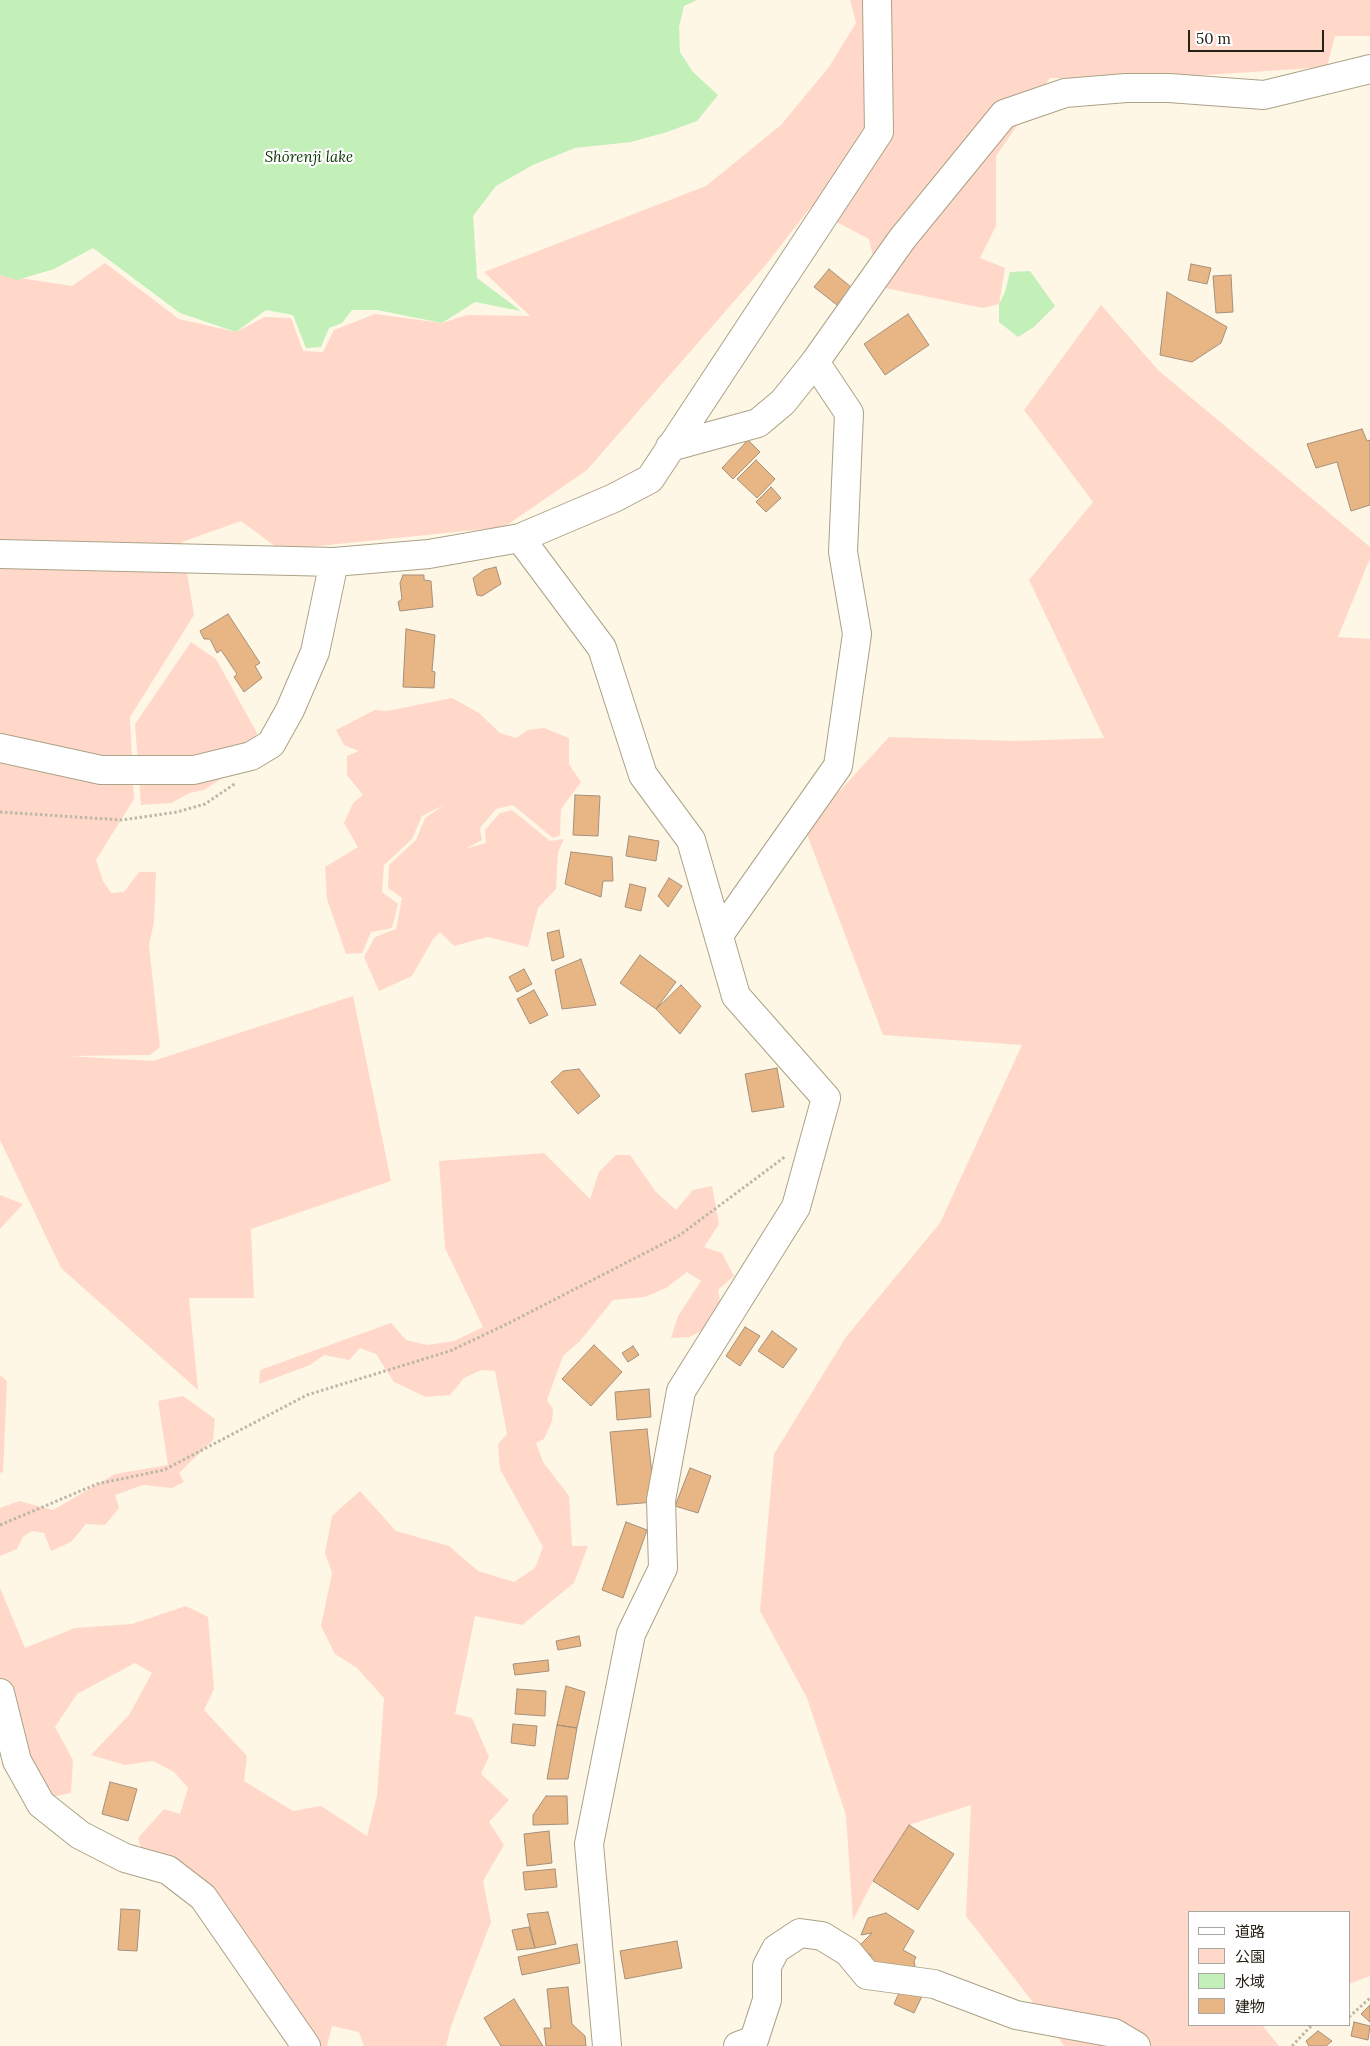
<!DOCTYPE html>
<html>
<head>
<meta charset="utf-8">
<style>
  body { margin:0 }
  #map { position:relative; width:1370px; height:2046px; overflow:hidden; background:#fef7e6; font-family:Lora,"Noto Sans JP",serif }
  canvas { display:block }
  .legend { position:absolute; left:1188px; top:1911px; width:162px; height:115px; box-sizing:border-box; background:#fff; border:1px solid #a8a7a3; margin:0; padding:6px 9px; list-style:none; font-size:15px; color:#262218 }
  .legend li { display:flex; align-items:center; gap:10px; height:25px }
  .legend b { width:25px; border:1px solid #a8a7a3 }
  .scale { position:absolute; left:1188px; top:30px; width:136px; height:22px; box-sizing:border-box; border:2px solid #262218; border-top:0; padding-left:6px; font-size:15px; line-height:18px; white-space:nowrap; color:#262218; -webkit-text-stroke:4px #fff; paint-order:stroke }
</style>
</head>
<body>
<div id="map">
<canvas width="1370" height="2046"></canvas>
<ul class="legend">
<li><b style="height:6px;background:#fff"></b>道路</li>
<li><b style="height:14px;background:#ffd8c9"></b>公園</li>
<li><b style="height:14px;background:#c3efb8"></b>水域</li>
<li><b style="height:14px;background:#e8b685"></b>建物</li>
</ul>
<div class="scale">50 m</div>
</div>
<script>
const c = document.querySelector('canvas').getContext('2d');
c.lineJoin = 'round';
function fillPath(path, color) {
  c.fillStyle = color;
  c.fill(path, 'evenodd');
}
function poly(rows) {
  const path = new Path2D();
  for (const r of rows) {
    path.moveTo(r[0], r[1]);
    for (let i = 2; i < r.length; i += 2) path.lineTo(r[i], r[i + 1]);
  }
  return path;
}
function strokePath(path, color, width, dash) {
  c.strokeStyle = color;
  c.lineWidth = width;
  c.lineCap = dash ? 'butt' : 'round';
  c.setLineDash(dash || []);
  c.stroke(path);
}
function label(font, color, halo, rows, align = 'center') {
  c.font = font + ' Lora,serif';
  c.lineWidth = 4.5;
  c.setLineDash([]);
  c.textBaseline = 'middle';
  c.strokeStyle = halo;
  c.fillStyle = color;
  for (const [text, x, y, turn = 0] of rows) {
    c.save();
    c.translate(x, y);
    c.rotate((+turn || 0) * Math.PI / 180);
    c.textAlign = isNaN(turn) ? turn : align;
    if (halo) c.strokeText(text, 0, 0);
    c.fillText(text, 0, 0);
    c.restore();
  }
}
fillPath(poly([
  [850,0,1370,0,1370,36,1335,36,1327,67,1160,78,1050,78,996,156,996,226,980,258,1005,268,999,304,983,308,880,287,869,239,810,208,764,267,587,470,504,527,280,550,241,521,182,542,194,615,130,717,134,799,96,860,103,881,111,893,124,892,139,872,156,872,154,922,149,945,160,1047,150,1055,68,1056,153,1061,353,996,391,1181,251,1229,254,1298,189,1298,198,1390,61,1268,0,1140,0,275,72,286,105,263,179,319,236,332,265,317,291,318,303,351,323,352,334,330,375,314,442,323,467,315,530,316,484,272,706,186,781,125,829,67,856,23],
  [1101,305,1159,371,1370,547,1370,558,1338,637,1370,639,1370,1976,1349,1984,1349,1912,1189,1912,1189,2025,1262,2025,1279,2046,1064,2046,1032,2001,966,1916,971,1805,909,1825,873,1881,853,1920,846,1815,807,1698,760,1611,774,1454,846,1337,940,1223,1022,1045,883,1035,805,829,889,737,1015,741,1104,738,1029,580,1093,502,1024,410],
  [191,642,216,659,257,733,239,767,204,790,190,793,171,803,141,805,135,724],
  [452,698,479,713,500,733,516,738,528,730,544,728,569,738,569,764,581,782,561,809,560,835,553,838,513,805,496,809,480,828,482,840,465,849,486,843,485,830,500,813,512,810,550,841,564,839,558,852,556,889,538,908,528,947,488,937,454,946,440,932,433,939,412,976,379,991,364,957,375,937,396,929,402,898,388,888,389,865,416,840,425,818,444,805,422,816,412,839,384,865,382,892,398,904,392,928,371,932,362,953,346,954,327,899,325,867,358,847,344,823,353,803,363,795,347,775,347,756,359,751,344,745,336,730,375,710,387,711],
  [544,1153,590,1199,599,1172,616,1155,630,1155,656,1192,676,1210,693,1190,712,1186,719,1224,704,1247,722,1253,734,1276,718,1290,720,1300,718,1316,706,1329,689,1337,671,1338,678,1316,701,1281,687,1272,666,1288,645,1297,613,1300,580,1341,563,1356,547,1400,553,1409,552,1421,544,1439,536,1443,543,1462,569,1496,572,1546,588,1546,574,1583,522,1625,475,1616,455,1714,472,1718,489,1757,481,1774,509,1800,489,1822,504,1845,483,1881,491,1922,451,2026,446,2046,364,2046,359,2032,332,2026,327,2046,319,2046,211,1893,144,1858,138,1838,164,1809,180,1814,188,1788,174,1772,153,1761,125,1765,91,1755,129,1715,152,1673,135,1663,77,1694,55,1727,73,1760,71,1793,52,1797,25,1753,0,1692,0,1588,25,1648,75,1628,132,1624,186,1606,208,1617,214,1689,204,1710,247,1756,244,1781,293,1811,321,1806,367,1836,377,1796,384,1698,357,1668,335,1654,321,1626,332,1573,325,1553,332,1516,360,1491,396,1531,449,1546,478,1571,514,1582,535,1568,543,1547,500,1469,498,1444,507,1434,495,1371,481,1370,464,1378,450,1395,426,1397,394,1382,376,1354,360,1348,349,1360,324,1355,310,1365,259,1384,260,1370,391,1323,406,1340,427,1345,454,1341,483,1327,445,1248,439,1161],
  [0,1195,23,1204,0,1229],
  [0,1375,7,1381,3,1472,0,1473],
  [183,1396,215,1419,213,1440,179,1473,184,1482,172,1488,143,1485,115,1495,119,1508,105,1525,86,1524,71,1542,51,1551,44,1533,32,1531,23,1537,17,1549,0,1556,0,1508,19,1501,53,1510,115,1474,168,1465,158,1401]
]), '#ffd8c9');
fillPath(poly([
  [0,0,697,0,684,6,679,27,680,52,693,72,718,95,697,121,667,132,631,142,575,148,533,165,496,186,473,216,477,278,521,311,475,302,442,323,377,310,352,310,342,323,329,328,321,347,306,348,293,315,266,310,236,332,180,313,93,248,54,269,17,280,0,275],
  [1030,271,1055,306,1034,327,1018,337,999,322,999,304,1005,292,1010,272]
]), '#c3efb8');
const building = poly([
  [1191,264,1211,268,1207,284,1188,280,1191,264],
  [829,269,851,287,837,305,814,287,829,269],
  [1231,275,1233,312,1216,313,1213,276,1231,275],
  [1167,292,1227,327,1221,343,1192,362,1160,355,1167,292],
  [908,314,929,345,885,375,864,344,908,314],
  [1362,429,1367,441,1370,440,1370,505,1351,511,1337,462,1316,468,1307,444,1362,429],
  [748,440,760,452,733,479,722,468,748,440],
  [756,460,775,479,757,498,737,479,756,460],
  [771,487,781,498,766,512,756,502,771,487],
  [496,567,501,584,482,596,477,595,473,578,484,570,496,567],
  [403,575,424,575,424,580,431,581,433,607,400,611,398,602,402,599,400,583,403,575],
  [228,614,260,663,255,666,262,678,244,692,234,677,237,674,221,650,217,653,210,639,204,639,200,631,228,614],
  [406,629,435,635,432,671,435,672,434,688,403,687,406,629],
  [575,795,600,796,598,836,573,835,575,795],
  [629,836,659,841,656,861,626,856,629,836],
  [571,852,612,857,613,881,603,881,601,897,565,884,571,852],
  [669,878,682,886,668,907,658,896,669,878],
  [630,884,646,888,641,911,625,907,630,884],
  [559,930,564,957,552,961,547,933,559,930],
  [640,955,676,982,656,1009,620,983,640,955],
  [581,959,596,1005,562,1009,555,970,581,959],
  [524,969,532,984,517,992,509,977,524,969],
  [681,985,701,1006,680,1034,656,1009,681,985],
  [534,990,548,1015,530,1024,517,999,534,990],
  [777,1068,784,1107,752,1112,745,1074,777,1068],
  [579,1069,600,1096,578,1114,551,1082,563,1071,579,1069],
  [745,1327,760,1336,740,1366,726,1356,745,1327],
  [772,1331,797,1349,783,1368,758,1351,772,1331],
  [594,1345,622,1372,591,1406,562,1379,594,1345],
  [633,1346,639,1355,628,1362,622,1353,633,1346],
  [649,1389,651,1417,617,1420,615,1392,649,1389],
  [647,1429,655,1502,617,1505,610,1432,647,1429],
  [690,1468,711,1476,698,1513,675,1506,690,1468],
  [626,1522,647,1530,623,1598,602,1590,626,1522],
  [579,1636,581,1646,558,1650,556,1641,579,1636],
  [548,1660,549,1671,515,1675,513,1664,548,1660],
  [566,1686,585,1692,577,1728,557,1725,566,1686],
  [517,1689,546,1691,545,1716,515,1714,517,1689],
  [513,1724,537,1726,535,1746,511,1743,513,1724],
  [557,1725,577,1728,568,1779,547,1779,557,1725],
  [110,1782,137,1789,128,1821,102,1814,110,1782],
  [546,1796,567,1796,568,1824,533,1825,533,1815,546,1796],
  [909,1825,954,1854,918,1910,873,1881,909,1825],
  [549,1831,552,1863,527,1866,524,1834,549,1831],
  [555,1869,557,1887,525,1890,523,1872,555,1869],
  [121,1909,140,1910,137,1951,118,1950,121,1909],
  [548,1912,556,1944,535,1948,527,1914,548,1912],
  [886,1913,914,1931,903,1950,916,1957,914,1961,915,1966,908,1977,865,1965,871,1955,858,1947,872,1933,861,1935,868,1918,886,1913],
  [529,1927,535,1948,517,1950,512,1930,529,1927],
  [677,1941,682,1968,625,1979,620,1951,677,1941],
  [577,1944,580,1963,522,1975,518,1957,577,1944],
  [903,1984,923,1994,914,2013,894,2004,903,1984],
  [568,1987,572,2024,585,2036,586,2046,546,2046,544,2028,551,2028,547,1989,568,1987],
  [514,1999,543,2046,501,2046,484,2018,514,1999],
  [1370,2005,1370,2022,1361,2014,1370,2005],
  [1354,2022,1370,2026,1368,2040,1351,2036,1354,2022],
  [1318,2031,1332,2041,1326,2046,1309,2046,1306,2041,1318,2031]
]);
fillPath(building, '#e8b685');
strokePath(building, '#a5907b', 1);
const minor = poly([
  [670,447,758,423,783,402,815,362,902,239,1004,114,1065,93,1126,88,1169,88,1264,95,1370,69],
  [520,538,602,648,643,775,691,840,736,996,826,1098,796,1207,681,1391,661,1500,663,1568,631,1634,589,1844,607,2046],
  [0,554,334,562,429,554,520,538,614,498,650,479,879,132,877,0],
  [0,748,101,770,194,770,251,756,271,744,290,710,315,652,334,562],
  [719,935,838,766,857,634,843,552,849,413,815,362],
  [0,1693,17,1761,41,1804,80,1835,125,1858,168,1870,203,1897,306,2046],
  [738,2046,754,2040,767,2000,767,1966,776,1949,800,1933,822,1936,848,1952,867,1975,934,1984,1016,2015,1114,2033,1136,2046]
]);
strokePath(minor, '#aba286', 30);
strokePath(poly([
  [0,812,122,820,177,812,205,804,236,783],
  [0,1525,97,1484,164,1470,307,1395,450,1351,509,1323,680,1235,786,1156],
  [1349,2017,1370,1998],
  [1292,2046,1312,2025]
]), '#bdb7a8', 3, [2.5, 2.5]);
strokePath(minor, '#fff', 28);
label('italic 15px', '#093300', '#fff', [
  ["Shōrenji lake",309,158]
]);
</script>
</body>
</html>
